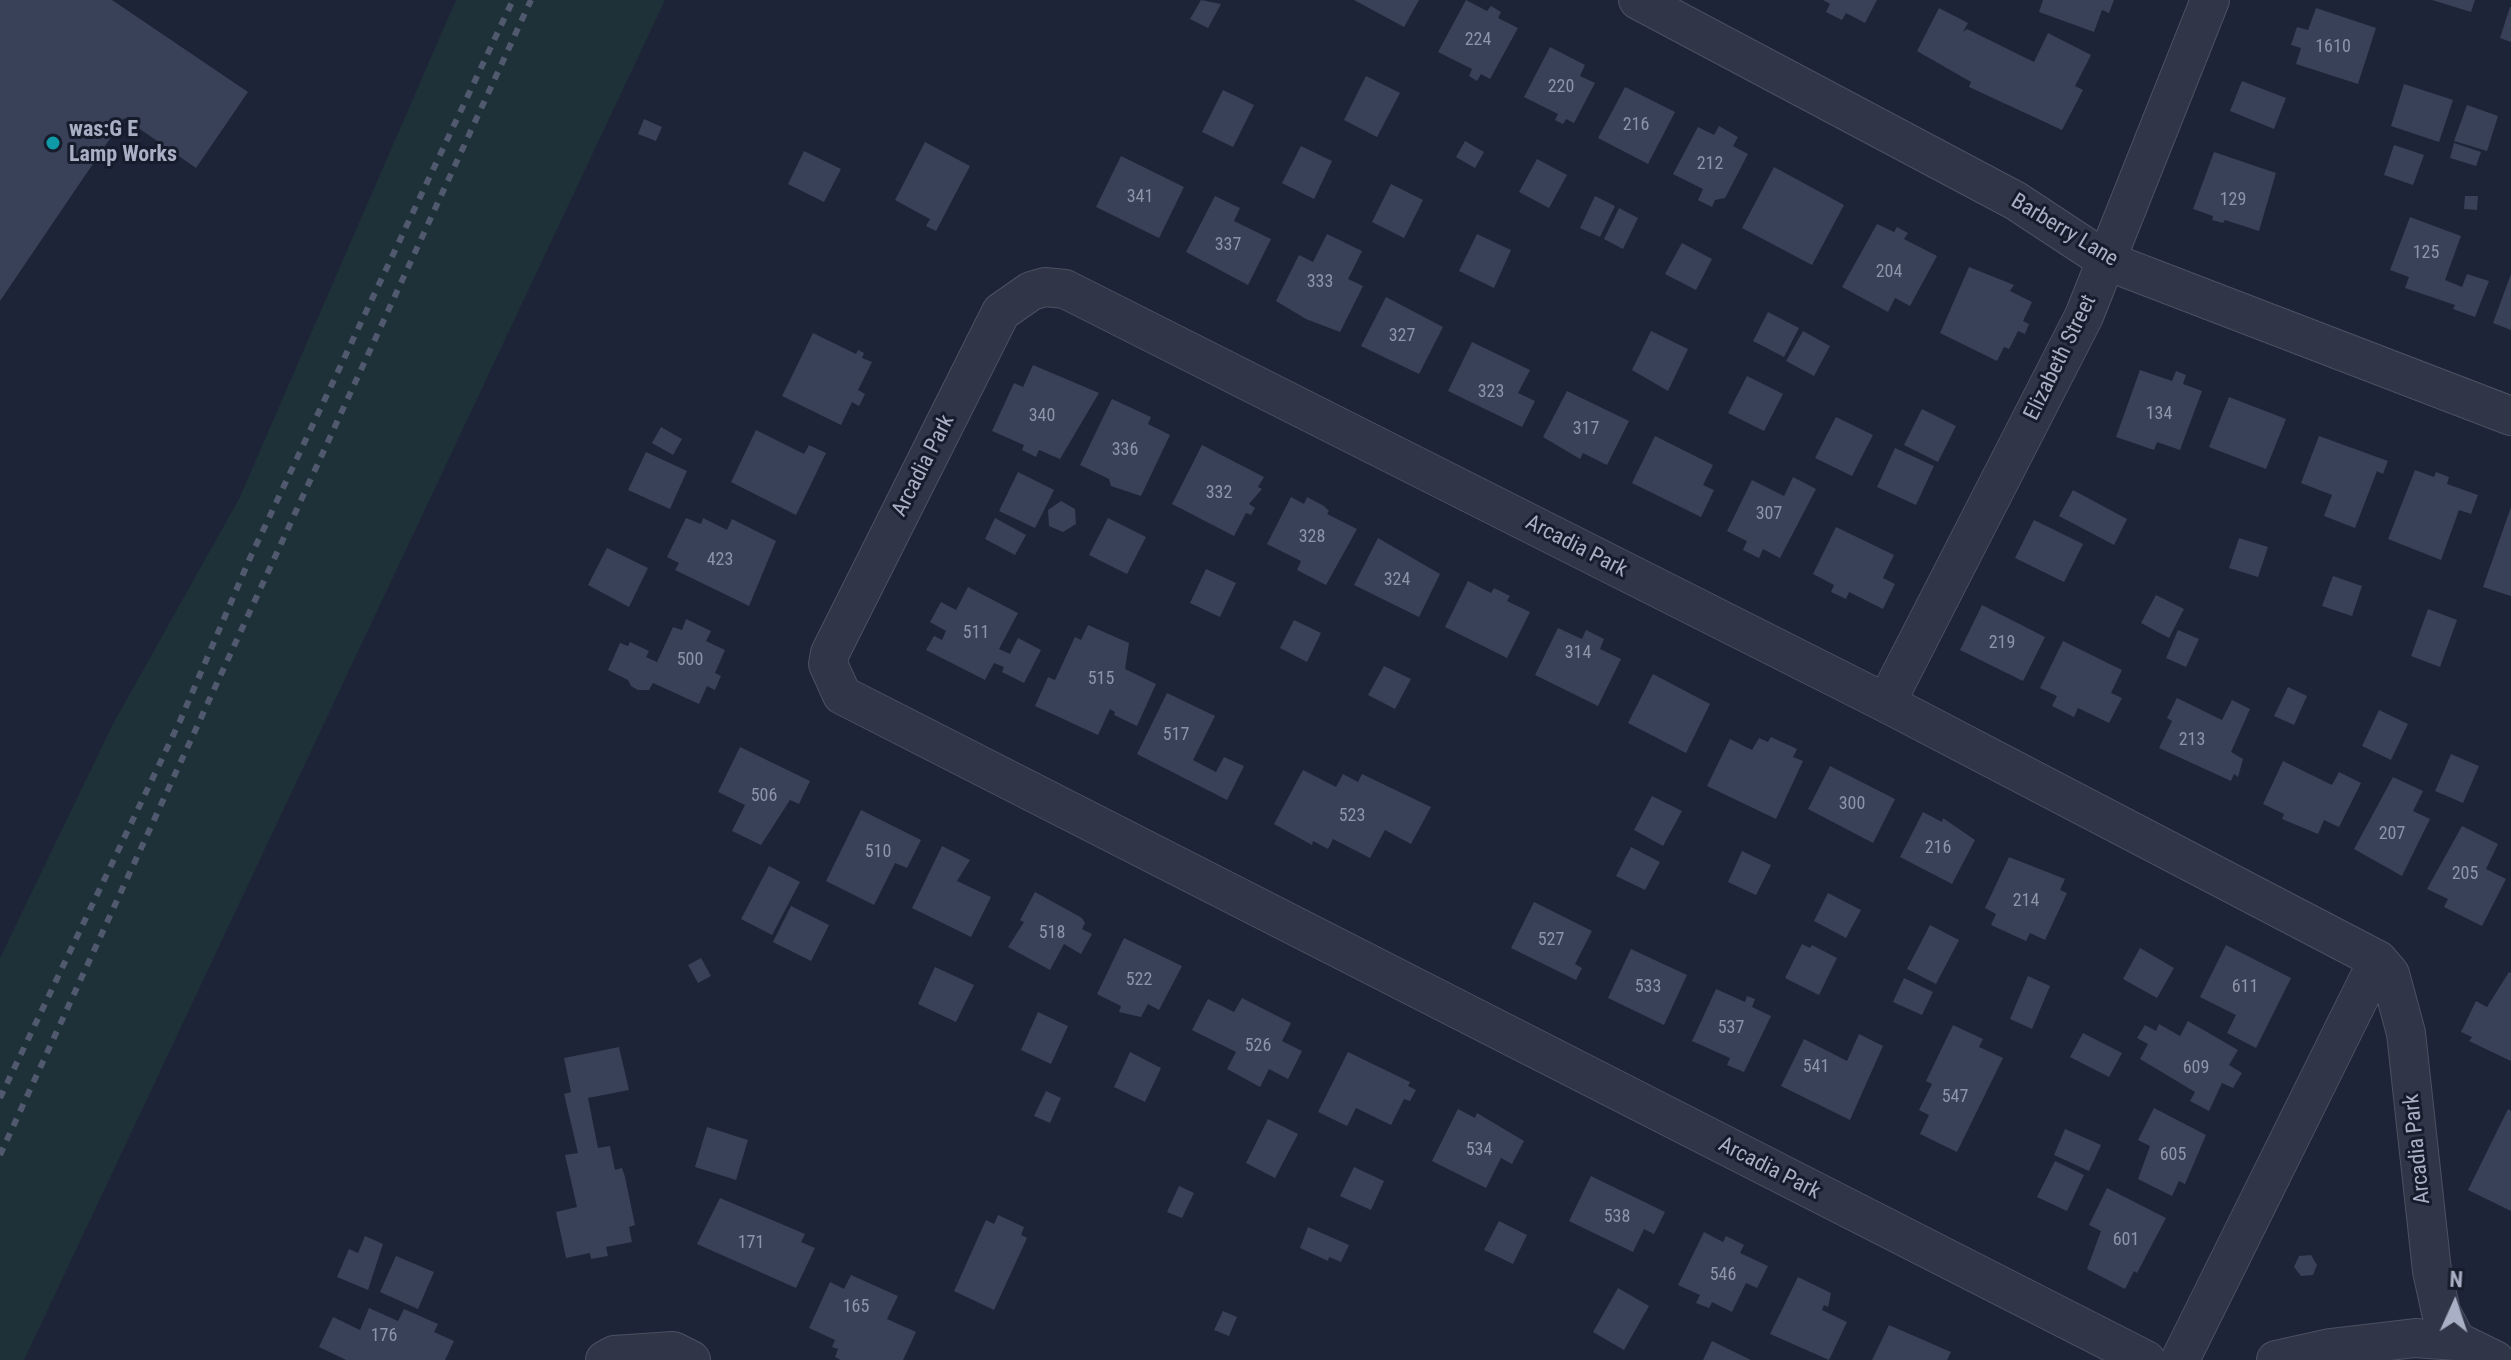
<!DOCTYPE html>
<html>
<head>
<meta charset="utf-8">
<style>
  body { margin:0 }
  #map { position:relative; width:2511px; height:1360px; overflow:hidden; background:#1d2437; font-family:"Roboto Condensed",sans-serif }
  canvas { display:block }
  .north { position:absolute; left:2415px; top:1264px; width:80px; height:80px; -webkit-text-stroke:6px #161c2b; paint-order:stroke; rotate:3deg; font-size:22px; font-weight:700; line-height:32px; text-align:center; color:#a9b0c5 }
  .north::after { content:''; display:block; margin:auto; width:28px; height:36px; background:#a9b0c5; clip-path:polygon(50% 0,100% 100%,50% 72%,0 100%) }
</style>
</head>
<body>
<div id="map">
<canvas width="2511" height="1360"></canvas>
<div class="north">N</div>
</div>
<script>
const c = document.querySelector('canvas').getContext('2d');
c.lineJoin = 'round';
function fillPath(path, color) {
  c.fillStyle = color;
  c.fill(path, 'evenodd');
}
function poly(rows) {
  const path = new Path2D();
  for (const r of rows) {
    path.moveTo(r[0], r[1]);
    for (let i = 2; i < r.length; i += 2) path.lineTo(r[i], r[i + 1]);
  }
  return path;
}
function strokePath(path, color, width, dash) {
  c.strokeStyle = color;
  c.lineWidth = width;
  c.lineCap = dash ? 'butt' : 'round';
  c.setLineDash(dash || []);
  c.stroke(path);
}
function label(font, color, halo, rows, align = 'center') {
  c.font = font + ' "Roboto Condensed",sans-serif';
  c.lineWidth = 6;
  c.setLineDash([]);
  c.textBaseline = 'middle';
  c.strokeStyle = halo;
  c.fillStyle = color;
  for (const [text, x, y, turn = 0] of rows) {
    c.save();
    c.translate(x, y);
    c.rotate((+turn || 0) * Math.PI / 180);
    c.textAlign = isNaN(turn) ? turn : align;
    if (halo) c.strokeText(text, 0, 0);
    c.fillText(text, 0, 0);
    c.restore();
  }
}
fillPath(poly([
  [456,0,665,0,24,1360,0,1360,0,958,113,724,239,499]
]), '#1f3138');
fillPath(poly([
  [0,0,112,0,248,92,196,168,124,118,0,301],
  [1201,0,1221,4,1208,28,1190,19],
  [1354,0,1419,0,1404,27],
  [1466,0,1487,11,1491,6,1501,12,1498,18,1518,28,1490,79,1481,74,1477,81,1469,76,1472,69,1438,52],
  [1823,0,1877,0,1865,23,1846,13,1842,20,1826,12,1830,4],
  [2043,0,2114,0,2109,13,2102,10,2094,32,2039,12],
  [2432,0,2475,0,2471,12],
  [2510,7,2511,7,2511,42,2500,38],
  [1939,8,1968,23,1963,32,1967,29,2034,62,2048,33,2091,55,2075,86,2083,90,2062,130,1969,87,1971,82,1917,51],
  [2316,8,2376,28,2358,84,2296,64,2301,48,2291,45,2297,27,2308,30],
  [1550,47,1585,65,1580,76,1595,83,1574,123,1566,119,1563,124,1555,120,1558,114,1524,97],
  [1366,76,1400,93,1377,137,1344,120],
  [2242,81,2286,98,2274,129,2230,111],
  [2404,84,2453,100,2439,142,2391,126],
  [1625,87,1675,112,1648,164,1598,138],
  [1223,90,1254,105,1233,147,1202,132],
  [2467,105,2498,116,2487,151,2454,141],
  [644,119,662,127,656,141,638,134],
  [1719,126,1738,137,1733,146,1748,154,1725,198,1715,200,1712,207,1698,200,1703,189,1673,174,1698,127,1714,135],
  [1465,141,1484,152,1475,168,1456,157],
  [925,142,970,166,936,231,926,226,930,219,895,200],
  [2454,143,2481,152,2476,166,2450,158],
  [2394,145,2424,155,2413,185,2384,175],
  [1301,146,1332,161,1314,199,1282,183],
  [804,151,841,169,824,202,788,184],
  [2214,152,2276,173,2259,231,2225,220,2223,223,2212,220,2213,216,2193,209],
  [1121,156,1184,187,1159,238,1096,207],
  [1537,159,1567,175,1549,208,1519,192],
  [1774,167,1844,205,1812,265,1742,228],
  [1391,184,1423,200,1404,238,1372,222],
  [1215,196,1240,208,1234,221,1271,239,1248,285,1186,252],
  [1595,196,1615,206,1600,237,1580,228],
  [2465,196,2478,196,2477,210,2464,209],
  [1619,208,1638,218,1623,249,1604,239],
  [2410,217,2461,236,2445,280,2462,287,2467,274,2489,281,2475,317,2453,309,2455,305,2405,288,2409,277,2390,270],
  [1877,224,1894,232,1897,227,1908,233,1904,239,1937,256,1910,306,1895,298,1888,312,1842,287],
  [1327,234,1362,251,1348,279,1363,286,1340,332,1306,319,1276,301,1299,255,1313,262],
  [1477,234,1511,250,1494,288,1459,271],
  [1682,243,1712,259,1696,290,1665,274],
  [1969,267,2014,285,2010,291,2032,302,2023,321,2029,324,2025,334,2018,331,2009,349,2004,347,1997,361,1940,333],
  [2511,274,2511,330,2493,323],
  [1386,297,1443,327,1419,374,1361,346],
  [1768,312,1799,328,1784,357,1753,341],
  [1651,331,1688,349,1668,391,1632,370],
  [1803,331,1830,346,1814,376,1786,361],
  [813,333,856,354,858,350,864,353,862,358,872,362,858,390,865,394,859,406,852,402,841,425,782,396],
  [1472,342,1530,370,1518,393,1535,401,1522,427,1448,391],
  [1033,365,1099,393,1060,459,1039,450,1036,457,1022,450,1024,445,992,431,1014,383,1023,387],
  [2140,370,2172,381,2176,371,2186,375,2183,384,2202,391,2180,450,2157,442,2154,450,2116,437],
  [1747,376,1783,394,1764,431,1728,413],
  [1567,391,1629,421,1607,465,1583,453,1580,459,1543,437],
  [2229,397,2286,419,2266,469,2209,447],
  [1112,399,1151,417,1148,424,1170,435,1141,496,1111,486,1109,479,1080,465],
  [1922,409,1956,426,1938,462,1904,445],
  [1836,417,1873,435,1852,476,1815,458],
  [661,427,682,439,673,455,652,443],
  [756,430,804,454,809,445,826,453,796,515,731,482],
  [1655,436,1713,465,1703,485,1714,490,1701,517,1632,483],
  [2319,436,2388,461,2383,474,2377,471,2355,528,2324,516,2332,495,2301,483],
  [1202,445,1264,477,1258,487,1262,489,1249,504,1255,508,1251,515,1246,513,1234,536,1172,504],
  [1895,448,1934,466,1916,505,1877,487],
  [646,452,687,471,670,509,628,490],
  [2415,470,2434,477,2436,472,2449,477,2447,484,2478,495,2471,514,2459,510,2441,560,2388,539],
  [1018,472,1054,490,1035,528,999,511],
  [1793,477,1816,489,1780,558,1763,549,1759,558,1743,550,1747,541,1727,531,1752,480,1784,496],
  [2073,490,2127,519,2114,545,2059,516],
  [1291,497,1304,504,1307,497,1324,506,1329,511,1327,514,1357,529,1326,585,1297,570,1301,561,1267,544],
  [1061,501,1075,509,1076,524,1063,532,1049,526,1048,510],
  [2511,507,2511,596,2483,587],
  [686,518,701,524,703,518,727,530,732,519,776,541,749,606,675,570,679,563,667,557],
  [995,518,1026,535,1015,555,985,539],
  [1108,518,1146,537,1127,574,1089,555],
  [2034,520,2083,544,2064,582,2015,558],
  [1836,527,1894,555,1883,578,1895,584,1883,609,1849,592,1846,599,1831,592,1834,585,1813,574],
  [1378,538,1440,574,1419,617,1354,585],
  [2239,538,2268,547,2258,577,2229,568],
  [607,548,648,568,629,607,588,585],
  [1206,569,1236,583,1220,617,1190,603],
  [2333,576,2362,586,2352,616,2322,606],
  [1468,581,1491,593,1494,588,1510,596,1507,601,1530,612,1507,658,1445,627],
  [968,587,1018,613,999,649,1010,654,1018,638,1041,650,1024,683,1002,672,1004,667,994,663,985,680,926,650,934,636,942,640,946,631,930,622,941,602,956,610],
  [2156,595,2184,609,2169,638,2141,623],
  [1982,605,2045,637,2023,681,1960,650],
  [2428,609,2457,620,2440,667,2411,656],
  [686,619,711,631,706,641,725,650,715,673,721,676,715,690,707,686,699,704,653,683,649,690,638,690,631,686,628,680,608,670,620,643,628,646,630,642,649,651,646,657,657,662,673,627,682,630],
  [1294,620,1321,633,1307,662,1280,648],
  [1088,625,1129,643,1125,669,1156,684,1137,726,1114,715,1115,712,1110,709,1098,735,1035,706,1048,677,1055,680,1075,637,1081,640],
  [1558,628,1582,639,1586,630,1604,639,1600,649,1621,659,1598,706,1535,675],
  [2178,630,2199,639,2186,667,2166,658],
  [2063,641,2122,670,2111,693,2122,698,2109,723,2078,708,2074,717,2052,706,2057,696,2040,688],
  [1384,666,1411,679,1395,709,1368,695],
  [1653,674,1710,704,1686,753,1628,723],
  [2288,687,2307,696,2294,725,2274,716],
  [1167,693,1215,716,1193,760,1216,772,1224,757,1244,766,1227,800,1137,754],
  [2177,698,2222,720,2232,700,2250,709,2231,752,2243,759,2238,777,2234,774,2231,781,2159,748,2172,721,2167,718],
  [2379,710,2408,724,2391,760,2362,746],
  [1771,737,1797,749,1793,757,1803,761,1776,819,1707,786,1730,739,1752,750,1759,738,1768,742],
  [740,747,810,781,799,804,790,800,761,845,732,831,745,805,718,792],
  [2451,754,2479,766,2463,803,2435,791],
  [2283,761,2332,785,2339,772,2361,783,2339,827,2324,820,2318,834,2282,819,2284,814,2263,804],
  [1830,766,1895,799,1873,843,1808,809],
  [1303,770,1336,787,1343,774,1358,782,1362,774,1431,807,1411,844,1385,830,1370,858,1333,839,1328,849,1313,841,1312,845,1274,824],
  [2393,777,2423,791,2413,811,2430,819,2402,876,2354,849],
  [1652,796,1682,811,1663,846,1634,830],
  [861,810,921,840,907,868,895,863,874,905,826,881],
  [1923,812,1942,822,1943,818,1975,840,1952,884,1900,857],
  [2462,826,2498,844,2486,869,2506,879,2482,926,2444,907,2448,899,2427,889],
  [942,846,970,860,957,881,991,897,971,937,912,908],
  [1631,847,1660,862,1645,890,1616,876],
  [1742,851,1771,865,1756,895,1728,882],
  [2009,857,2065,879,2060,890,2067,893,2045,940,2030,933,2026,941,1991,925,1996,914,1985,908],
  [769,866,800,882,772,935,741,919],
  [1035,892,1082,918,1085,923,1082,929,1092,934,1081,954,1064,944,1050,970,1008,947,1024,922,1020,920],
  [1828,893,1861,910,1846,938,1814,921],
  [1534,902,1592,931,1575,964,1582,968,1576,980,1511,948],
  [791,906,829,925,811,961,773,942],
  [1930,925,1959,940,1936,984,1907,969],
  [1124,938,1182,966,1159,1010,1148,1004,1141,1017,1119,1012,1121,1006,1097,994],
  [1802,944,1810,948,1812,945,1837,958,1819,995,1785,978],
  [2226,945,2291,978,2256,1048,2227,1033,2236,1015,2200,997],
  [2140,948,2174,968,2157,998,2123,979],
  [1631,949,1687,975,1664,1025,1608,998],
  [701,958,711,976,698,983,688,965],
  [935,967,974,985,956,1022,918,1004],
  [2509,972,2511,973,2511,1061,2469,1041,2472,1037,2461,1032,2476,1001,2487,1007],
  [2028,976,2050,986,2032,1029,2010,1019],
  [1904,978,1933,992,1922,1015,1893,1002],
  [1716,989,1745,1002,1747,996,1755,999,1752,1007,1771,1016,1744,1072,1727,1065,1730,1058,1692,1041],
  [1242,998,1291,1023,1282,1041,1302,1051,1288,1079,1269,1069,1260,1087,1227,1069,1236,1052,1192,1030,1208,999,1234,1012],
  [1038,1012,1068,1026,1051,1064,1021,1050],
  [2188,1021,2238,1050,2229,1065,2242,1073,2233,1088,2222,1083,2209,1111,2190,1101,2195,1092,2140,1059,2148,1044,2137,1038,2145,1025,2156,1031,2159,1024,2180,1036],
  [1953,1025,1983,1039,1979,1047,2003,1058,1957,1152,1920,1134,1929,1115,1919,1110,1932,1084,1926,1081],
  [2083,1033,2122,1053,2109,1077,2070,1057],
  [1859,1034,1883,1046,1850,1120,1781,1086,1804,1039,1847,1061],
  [619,1047,629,1090,588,1098,598,1148,610,1146,615,1170,622,1168,625,1177,635,1225,629,1227,632,1242,606,1247,608,1256,591,1259,590,1253,566,1258,556,1212,577,1207,565,1155,578,1153,564,1094,571,1092,564,1058],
  [1130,1052,1161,1068,1145,1102,1114,1087],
  [1348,1052,1410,1082,1408,1086,1416,1090,1410,1101,1404,1099,1391,1125,1356,1108,1347,1126,1318,1112],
  [1046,1091,1061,1098,1050,1123,1034,1116],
  [2154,1108,2206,1135,2185,1184,2179,1181,2172,1196,2138,1179,2150,1146,2138,1140],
  [1458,1109,1475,1118,1477,1113,1524,1141,1512,1164,1501,1158,1486,1188,1432,1161],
  [2508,1109,2511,1111,2511,1211,2468,1190],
  [1268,1119,1298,1134,1275,1178,1246,1163],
  [707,1127,748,1140,736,1180,695,1167],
  [2065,1129,2101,1145,2089,1171,2054,1155],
  [2055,1161,2084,1175,2067,1211,2037,1197],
  [1354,1167,1384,1181,1371,1210,1340,1196],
  [1591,1176,1665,1212,1654,1234,1644,1229,1633,1252,1569,1221],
  [1179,1186,1194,1193,1182,1218,1167,1212],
  [2107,1188,2166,1218,2137,1273,2134,1271,2125,1289,2087,1269,2101,1231,2089,1225],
  [720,1198,805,1234,801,1242,815,1248,796,1288,697,1244],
  [998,1215,1024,1227,1021,1235,1027,1238,994,1310,954,1291,986,1220,994,1224],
  [1499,1221,1527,1235,1513,1264,1484,1250],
  [1308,1227,1349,1245,1341,1262,1329,1257,1328,1261,1300,1248],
  [1704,1232,1723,1242,1726,1236,1744,1245,1740,1253,1768,1266,1757,1288,1746,1283,1732,1312,1712,1302,1709,1308,1696,1303,1700,1295,1678,1285],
  [365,1236,383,1244,368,1290,337,1277,349,1249,358,1253],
  [2311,1255,2317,1265,2313,1275,2301,1276,2294,1267,2299,1256],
  [396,1256,434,1272,418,1309,380,1292],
  [851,1275,898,1296,887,1319,916,1332,903,1360,841,1360,835,1357,838,1349,832,1347,835,1340,809,1328,830,1282,844,1289],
  [1798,1277,1831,1293,1828,1307,1824,1305,1822,1310,1847,1322,1829,1360,1770,1334],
  [1618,1288,1649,1306,1624,1350,1593,1332],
  [369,1308,398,1321,404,1309,438,1324,434,1332,454,1341,445,1360,346,1360,319,1347,333,1317,360,1330],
  [1223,1311,1237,1317,1229,1336,1214,1330],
  [1889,1325,1951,1352,1947,1360,1872,1360],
  [1712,1341,1751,1360,1703,1360]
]), '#384158');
const street = poly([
  [1638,0,2016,201,2107,261,2511,416],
  [1886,703,2084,316,2210,0],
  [605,1360,614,1355,673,1351,691,1360],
  [2146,1360,842,695,828,664,830,653,1001,312,1031,291,1045,287,1065,289,1886,703,2378,960,2390,974,2406,1033,2432,1271,2441,1312,2456,1341],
  [2180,1360,2378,960],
  [2276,1360,2330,1348,2415,1338,2456,1341,2495,1360]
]);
strokePath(street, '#4b5162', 40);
strokePath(street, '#303647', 38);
strokePath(poly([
  [0,1098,180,721,250,558,513,0],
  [0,1155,531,0]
]), '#51596f', 6, [8, 8]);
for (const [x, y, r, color] of [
  [53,143,8,"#0f9aa8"]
]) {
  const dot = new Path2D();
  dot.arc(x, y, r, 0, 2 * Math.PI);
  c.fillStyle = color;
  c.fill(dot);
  strokePath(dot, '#161c2b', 3);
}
label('18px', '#8d94aa', null, [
  ["224",1478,40],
  ["1610",2333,47],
  ["220",1561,87],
  ["216",1636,125],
  ["212",1710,164],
  ["341",1140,197],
  ["129",2233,200],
  ["337",1228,245],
  ["125",2426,253],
  ["204",1889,272],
  ["333",1320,282],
  ["327",1402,336],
  ["323",1491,392],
  ["134",2159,414],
  ["340",1042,416],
  ["317",1586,429],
  ["336",1125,450],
  ["332",1219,493],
  ["307",1769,514],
  ["328",1312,537],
  ["423",720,560],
  ["324",1397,580],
  ["511",976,633],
  ["219",2002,643],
  ["314",1578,653],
  ["500",690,660],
  ["515",1101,679],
  ["517",1176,735],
  ["213",2192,740],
  ["506",764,796],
  ["300",1852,804],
  ["523",1352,816],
  ["207",2392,834],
  ["216",1938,848],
  ["510",878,852],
  ["205",2465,874],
  ["214",2026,901],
  ["518",1052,933],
  ["527",1551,940],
  ["522",1139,980],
  ["533",1648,987],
  ["611",2245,987],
  ["537",1731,1028],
  ["526",1258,1046],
  ["541",1816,1067],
  ["609",2196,1068],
  ["547",1955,1097],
  ["534",1479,1150],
  ["605",2173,1155],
  ["538",1617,1217],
  ["601",2126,1240],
  ["171",751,1243],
  ["546",1723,1275],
  ["165",856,1307],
  ["176",384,1336]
]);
label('bold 22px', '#a9b0c5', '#161c2b', [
  ["was:G E",69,130],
  ["Lamp Works",69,155]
], 'left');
label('22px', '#a9b0c5', '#161c2b', [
  ["Barberry Lane",2064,231,31],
  ["Elizabeth Street",2061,358,-64],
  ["Arcadia Park",924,466,-63],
  ["Arcadia Park",1576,547,27],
  ["Arcadia Park",2418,1149,-96],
  ["Arcadia Park",1769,1169,27]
]);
</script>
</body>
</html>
